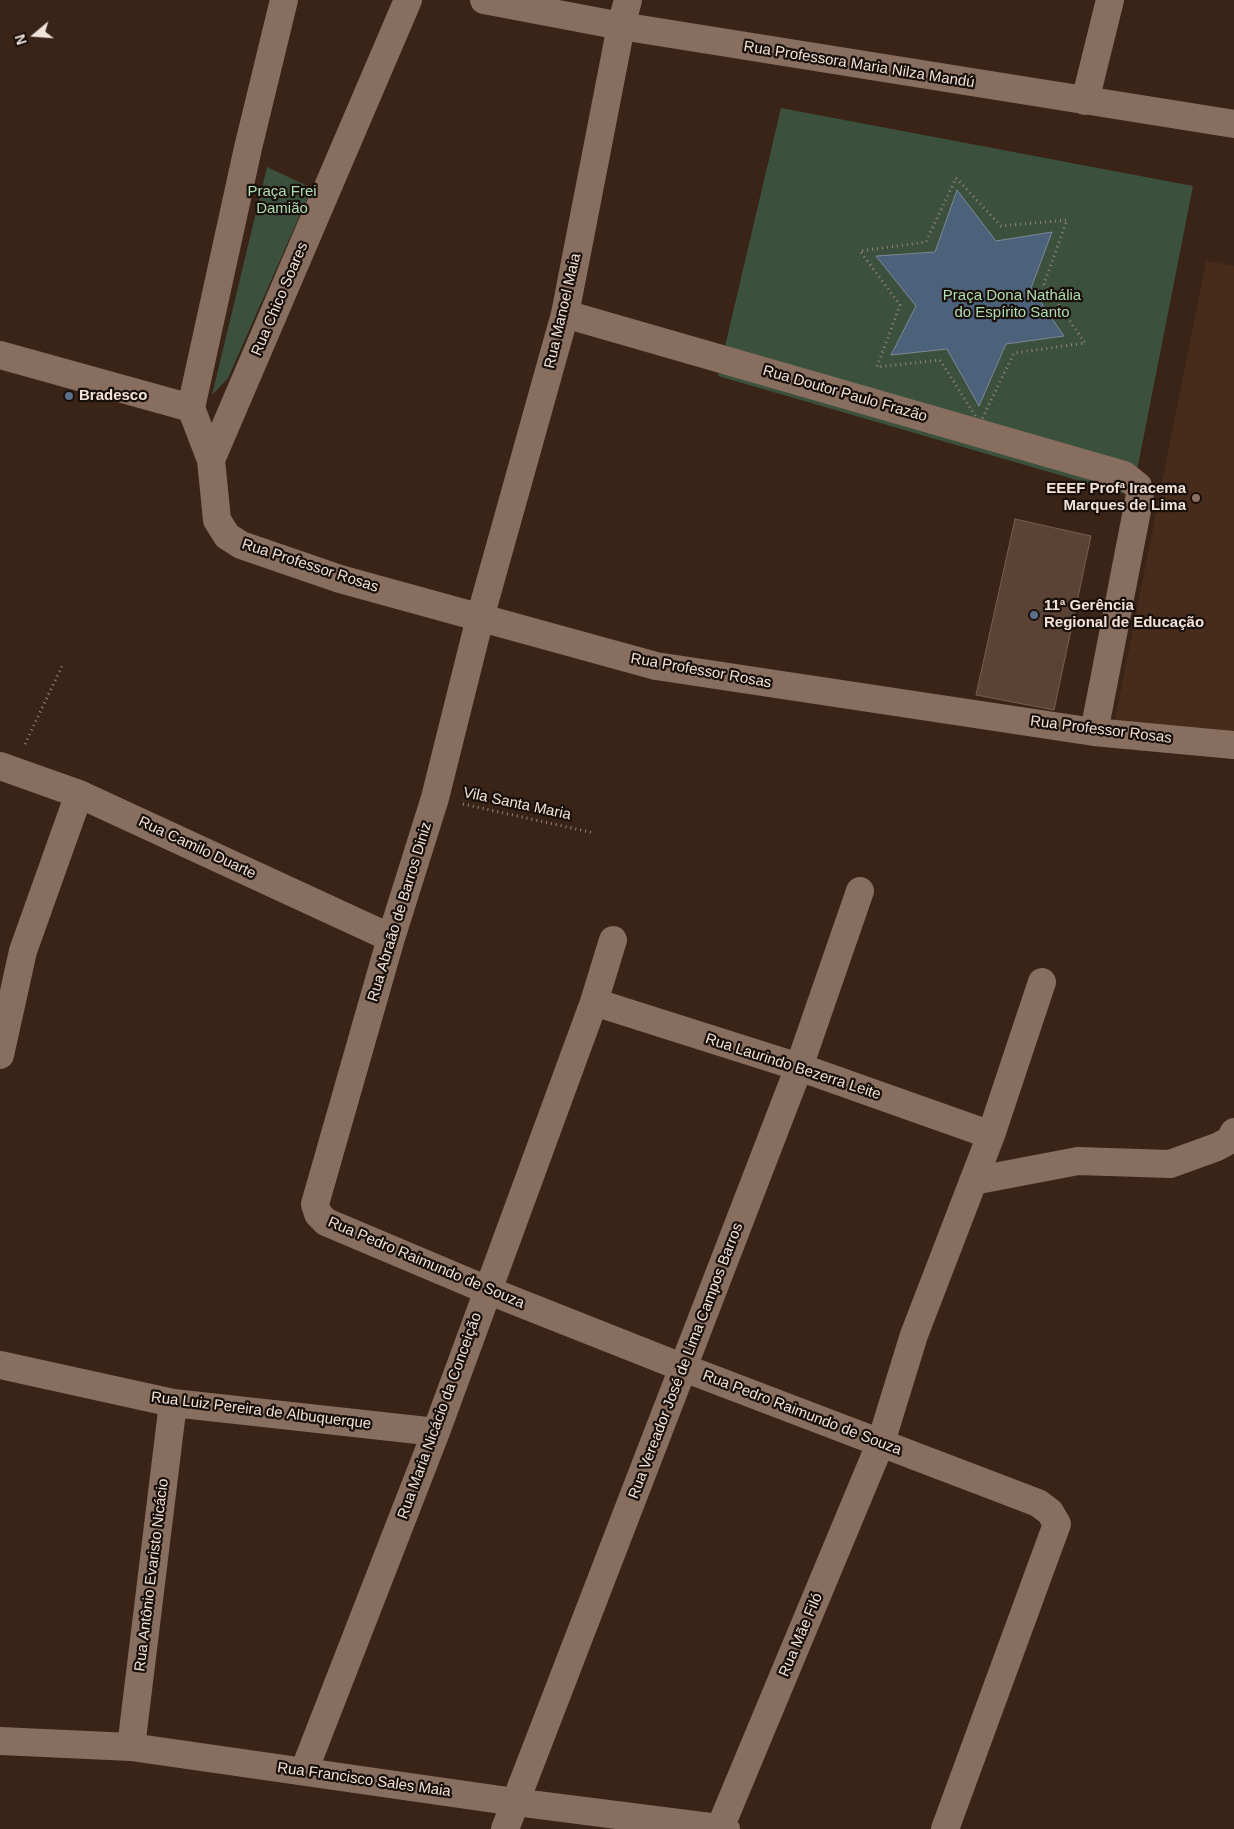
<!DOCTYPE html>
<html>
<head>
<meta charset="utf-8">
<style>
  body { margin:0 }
  #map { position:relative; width:1234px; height:1829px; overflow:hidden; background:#3a2418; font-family:Helvetica,sans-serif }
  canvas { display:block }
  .north { position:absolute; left:10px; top:10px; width:50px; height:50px; -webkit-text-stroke:4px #1a100b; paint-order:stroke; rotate:252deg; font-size:14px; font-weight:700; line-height:20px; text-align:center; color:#f1e2da }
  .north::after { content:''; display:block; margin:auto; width:18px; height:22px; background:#f1e2da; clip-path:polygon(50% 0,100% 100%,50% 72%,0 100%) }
</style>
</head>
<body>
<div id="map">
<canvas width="1234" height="1829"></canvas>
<div class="north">N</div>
</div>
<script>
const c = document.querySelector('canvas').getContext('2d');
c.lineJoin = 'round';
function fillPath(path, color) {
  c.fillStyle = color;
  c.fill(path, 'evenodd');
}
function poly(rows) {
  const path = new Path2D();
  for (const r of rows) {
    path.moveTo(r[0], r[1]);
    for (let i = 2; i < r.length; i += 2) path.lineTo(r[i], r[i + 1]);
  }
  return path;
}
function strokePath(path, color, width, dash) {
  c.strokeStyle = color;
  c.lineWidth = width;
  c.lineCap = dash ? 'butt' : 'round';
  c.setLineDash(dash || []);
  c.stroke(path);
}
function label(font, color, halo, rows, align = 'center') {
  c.font = font + ' Helvetica,sans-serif';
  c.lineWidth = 4.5;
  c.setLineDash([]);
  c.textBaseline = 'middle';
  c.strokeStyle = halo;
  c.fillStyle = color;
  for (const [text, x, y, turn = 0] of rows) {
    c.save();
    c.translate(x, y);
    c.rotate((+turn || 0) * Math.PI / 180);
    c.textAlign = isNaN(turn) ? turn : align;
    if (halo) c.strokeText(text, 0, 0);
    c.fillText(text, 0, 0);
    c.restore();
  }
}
fillPath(poly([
  [1206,261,1234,266,1234,754,1113,730]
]), '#482c1b');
fillPath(poly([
  [781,108,1193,186,1132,496,718,376],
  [267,167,312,188,228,378,212,395]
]), '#3b513d');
const water = poly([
  [957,190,996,241,1052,232,1031,288,1064,336,1006,344,979,406,947,349,891,355,916,306,876,256,935,252,957,190]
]);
fillPath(water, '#4c627a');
strokePath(water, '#7e8897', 1);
const building = poly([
  [1015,519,1091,536,1054,710,976,695,1015,519]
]);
fillPath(building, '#5a4235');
strokePath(building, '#765d4f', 1);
strokePath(poly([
  [956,178,1001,226,1067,220,1044,284,1085,343,1014,353,980,423,940,360,877,367,900,305,860,251,926,242,956,178],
  [25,744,62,666],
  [463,804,594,833]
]), '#968379', 3, [1, 4]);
strokePath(poly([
  [484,0,621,26,1234,124],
  [628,0,621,26,565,314,480,618,435,798,391,938,315,1204,318,1214,326,1222,487,1290,684,1368,1038,1503,1050,1512,1057,1524,945,1829],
  [1085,101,1110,0],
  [565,314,1124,475,1138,486,1140,495,1094,732],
  [0,355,191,408],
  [191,408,211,460,217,520,227,536,241,545,340,579,656,666,1094,732,1234,745],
  [191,408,248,148,284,0],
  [211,460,408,0],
  [0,766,79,794,391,938],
  [594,1002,799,1067,991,1135],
  [0,1055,23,951,79,794],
  [973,1181,1078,1161,1170,1164,1217,1147,1230,1140,1234,1132],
  [0,1365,173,1403,436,1432],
  [0,1741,131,1747,515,1802,726,1829],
  [131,1747,173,1403],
  [304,1771,436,1432,594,1002,613,940],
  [720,1828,881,1442,914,1335,991,1135,1042,982],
  [505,1829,799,1067,860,891]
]), '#886e5f', 28);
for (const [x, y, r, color] of [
  [69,396,5,"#5c6f8a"],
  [1196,498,5,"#8d6e63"],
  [1034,615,5,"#5c6f8a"]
]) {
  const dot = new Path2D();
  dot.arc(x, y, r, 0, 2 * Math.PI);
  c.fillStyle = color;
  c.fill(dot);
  strokePath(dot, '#1a100b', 2);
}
label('15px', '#f1e2da', '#1a100b', [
  ["Rua Professora Maria Nilza Mandú",859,65,9],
  ["Rua Chico Soares",280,299,-67],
  ["Rua Manoel Maia",563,311,-77],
  ["Rua Doutor Paulo Frazão",845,394,16],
  ["Rua Professor Rosas",310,566,18],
  ["Rua Professor Rosas",701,671,10],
  ["Rua Professor Rosas",1101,730,7],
  ["Vila Santa Maria",517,804,12],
  ["Rua Camilo Duarte",197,848,25],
  ["Rua Abraão de Barros Diniz",400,912,-73],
  ["Rua Laurindo Bezerra Leite",793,1067,18],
  ["Rua Pedro Raimundo de Souza",426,1263,23],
  ["Rua Vereador José de Lima Campos Barros",686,1361,-69],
  ["Rua Luiz Pereira de Albuquerque",261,1411,7],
  ["Rua Pedro Raimundo de Souza",802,1413,21],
  ["Rua Maria Nicácio da Conceição",440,1416,-70],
  ["Rua Antônio Evaristo Nicácio",152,1575,-83],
  ["Rua Mãe Filó",801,1635,-67],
  ["Rua Francisco Sales Maia",364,1780,8]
]);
label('15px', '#aedeb3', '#1a100b', [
  ["Praça Frei",282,192],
  ["Damião",282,209],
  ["Praça Dona Nathália",1012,296],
  ["do Espírito Santo",1012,313]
]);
label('bold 15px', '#f1e2da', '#1a100b', [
  ["Bradesco",79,396],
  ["EEEF Profª Iracema",1186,489,"right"],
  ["Marques de Lima",1186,506,"right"],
  ["11ª Gerência",1044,606],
  ["Regional de Educação",1044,623]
], 'left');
</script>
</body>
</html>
